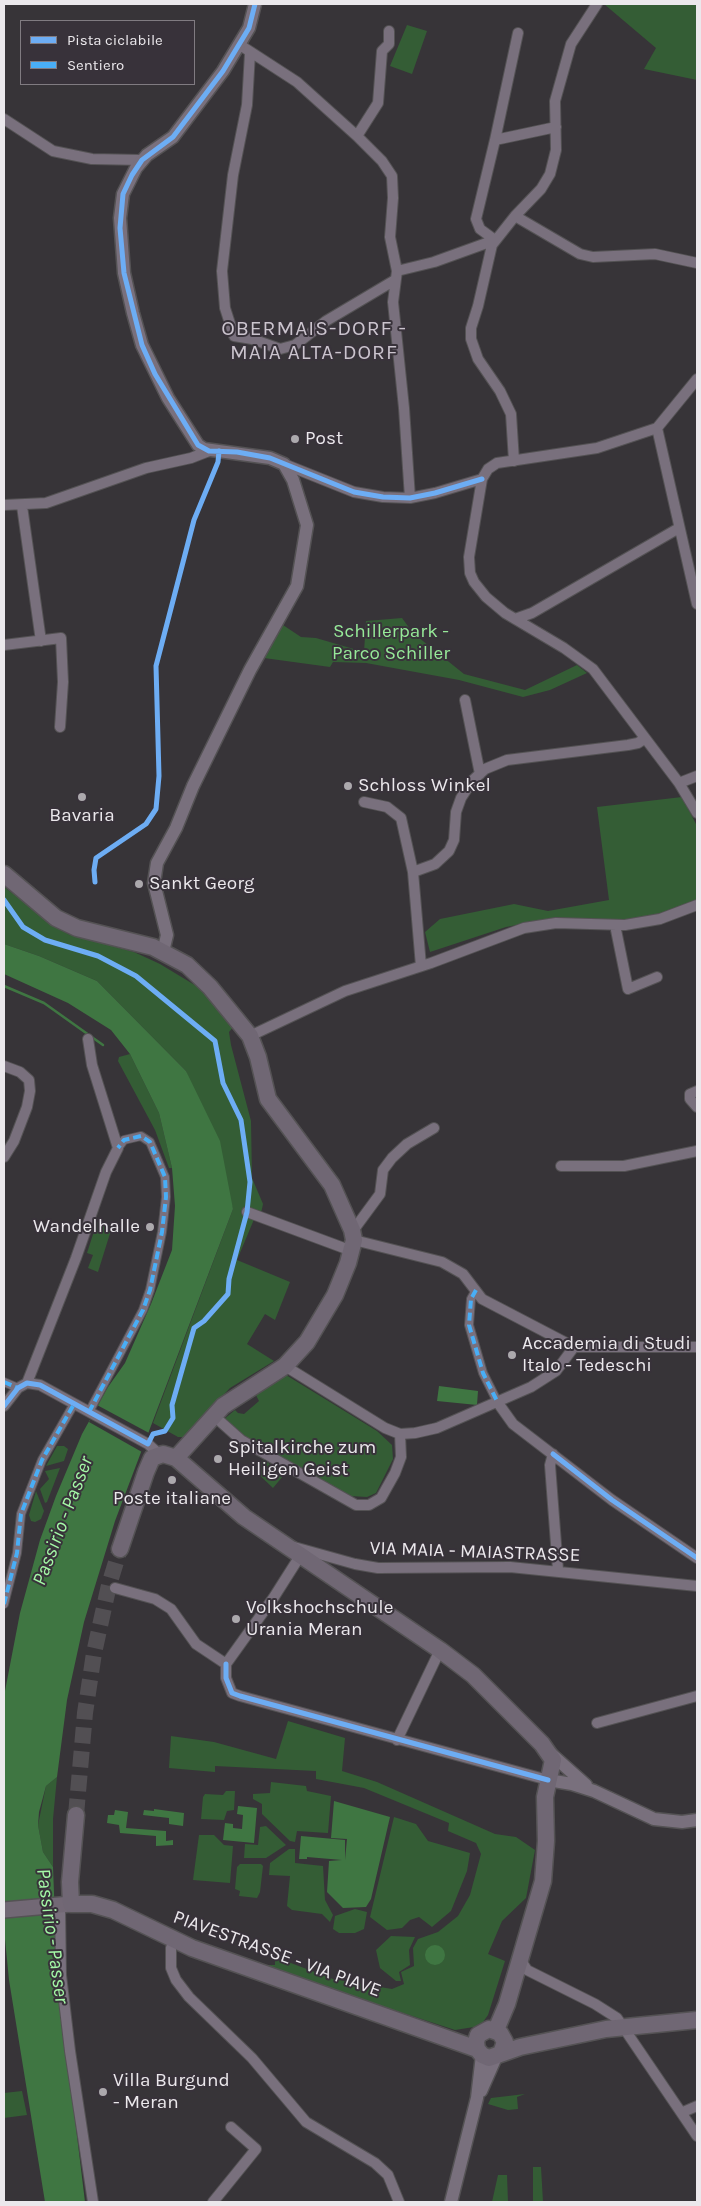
<!DOCTYPE html>
<html>
<head>
<meta charset="utf-8">
<style>
  body { margin:0 }
  #map { position:relative; width:701px; height:2206px; overflow:hidden; background:#373438; font-family:Karla,sans-serif }
  canvas { display:block }
  .frame { position:absolute; inset:0; border:5px solid #ebe8ec; pointer-events:none }
  .legend { position:absolute; left:20px; top:20px; width:175px; height:65px; box-sizing:border-box; background:#38323a; border:1px solid #807b81; margin:0; padding:6px 9px; list-style:none; font-size:15px; color:#ebe8ec }
  .legend li { display:flex; align-items:center; gap:10px; height:25px }
  .legend b { width:25px; border:1px solid #807b81 }
</style>
</head>
<body>
<div id="map">
<canvas width="701" height="2206"></canvas>
<div class="frame"></div>
<ul class="legend">
<li><b style="height:6px;background:#6dadf4"></b>Pista ciclabile</li>
<li><b style="height:6px;background:#49aef6"></b>Sentiero</li>
</ul>
</div>
<script>
const c = document.querySelector('canvas').getContext('2d');
c.lineJoin = 'round';
function fillPath(path, color) {
  c.fillStyle = color;
  c.fill(path, 'evenodd');
}
function poly(rows) {
  const path = new Path2D();
  for (const r of rows) {
    if (r.length === 3) {
      path.moveTo(r[0] + r[2], r[1]);
      path.arc(r[0], r[1], r[2], 0, 2 * Math.PI);
      continue;
    }
    path.moveTo(r[0], r[1]);
    for (let i = 2; i < r.length; i += 2) path.lineTo(r[i], r[i + 1]);
  }
  return path;
}
function strokePath(path, color, width, dash) {
  c.strokeStyle = color;
  c.lineWidth = width;
  c.lineCap = dash ? 'butt' : 'round';
  c.setLineDash(dash || []);
  c.stroke(path);
}
function label(font, color, halo, rows, align = 'center') {
  c.font = font + ' Karla,sans-serif';
  c.lineWidth = 4;
  c.setLineDash([]);
  c.textBaseline = 'middle';
  c.strokeStyle = halo;
  c.fillStyle = color;
  for (const [text, x, y, turn = 0] of rows) {
    c.save();
    c.translate(x, y);
    c.rotate((+turn || 0) * Math.PI / 180);
    c.textAlign = isNaN(turn) ? turn : align;
    if (halo) c.strokeText(text, 0, 0);
    c.fillText(text, 0, 0);
    c.restore();
  }
}
fillPath(poly([
  [604,4,697,4,697,80,644,69,656,48],
  [407,25,427,31,412,74,390,66],
  [402,618,413,633,464,674,525,690,577,665,587,673,550,690,523,697,459,680,366,663,333,662,330,667,264,658,283,625,301,637,316,638,364,652,366,621],
  [682,797,697,826,697,904,685,910,625,922,533,922,506,927,430,952,425,932,440,919,514,904,548,911,609,900,597,807],
  [4,887,68,934,134,952,160,964,198,987,234,1026,229,1032,231,1045,251,1121,252,1178,263,1204,260,1218,255,1217,237,1260,290,1282,275,1320,265,1314,247,1344,274,1361,230,1388,184,1437,178,1437,153,1423,233,1209,186,1071,97,981,39,956,4,944],
  [130,1054,159,1113,172,1168,169,1168,155,1130,118,1061,119,1057],
  [97,1222,112,1227,98,1272,88,1268,93,1255,87,1253],
  [286,1375,377,1431,392,1445,393,1459,376,1493,367,1497,350,1496,246,1439,223,1420,235,1410,238,1413,244,1414,259,1401,256,1395,264,1388],
  [57,1446,64,1446,68,1449,64,1461,46,1466],
  [264,1459,283,1476,273,1488,254,1470],
  [60,1468,47,1502,45,1503,40,1489,49,1479,45,1471],
  [36,1491,44,1511,41,1519,35,1522,31,1521,29,1515],
  [288,1721,345,1738,342,1771,377,1782,495,1834,516,1837,535,1850,526,1898,502,1921,488,1954,505,1961,488,2015,483,2022,474,2027,455,2030,265,1968,265,1965,275,1965,275,1957,333,1979,392,1989,404,1984,401,1972,414,1966,413,1948,418,1939,438,1932,458,1916,470,1895,481,1854,476,1843,448,1831,449,1823,364,1788,316,1779,316,1771,215,1766,215,1772,169,1768,171,1736,214,1742,276,1759],
  [57,1777,53,1819,53,1867,43,1852,38,1825,46,1786],
  [271,1782,306,1786,307,1791,331,1796,328,1833,297,1831,295,1842,290,1841,262,1814,262,1804,253,1799,253,1794,270,1793],
  [226,1791,235,1791,234,1810,227,1811,224,1820,201,1819,203,1797,205,1794,223,1795],
  [394,1817,416,1824,428,1841,470,1853,467,1871,451,1911,432,1927,419,1917,410,1920,402,1928,387,1930,370,1917],
  [266,1826,286,1845,266,1858,244,1858,245,1844,258,1845,260,1827],
  [199,1835,214,1835,224,1845,233,1846,230,1883,193,1880],
  [289,1849,295,1849,295,1863,323,1866,325,1900,333,1915,330,1922,322,1914,292,1910,287,1906,290,1876,269,1875,270,1863],
  [240,1864,261,1864,263,1866,260,1892,257,1898,239,1896,240,1891,235,1889,237,1867],
  [355,1909,367,1912,364,1929,355,1933,339,1933,333,1929,335,1916],
  [391,1936,415,1937,409,1950,410,1965,399,1972,401,1981,396,1981,380,1968,376,1950],
  [22,2091,27,2115,4,2118,4,2093],
  [525,2094,517,2097,518,2109,508,2110,488,2104,491,2098],
  [533,2167,541,2167,543,2202,533,2202],
  [498,2175,507,2175,508,2202,492,2202]
]), '#345d35');
fillPath(poly([
  [4,944,39,956,97,981,186,1071,220,1141,233,1209,115,1521,84,1622,67,1700,57,1777,46,1786,39,1812,38,1825,43,1852,53,1867,57,1971,85,2202,45,2202,9,1980,4,1929,5,1691,20,1613,40,1540,56,1496,82,1434,108,1387,125,1363,151,1304,172,1250,175,1206,172,1168,159,1113,130,1054,111,1030,68,1003,4,974],
  [439,1386,478,1391,477,1405,437,1401],
  [334,1801,390,1817,371,1899,366,1907,343,1908,327,1892,329,1861,342,1860,307,1857,307,1859,299,1859,301,1836,345,1840,345,1860,347,1839,331,1838],
  [238,1806,257,1808,254,1843,223,1840,225,1823,233,1824,233,1828,242,1829,243,1815,237,1814],
  [154,1809,184,1813,183,1826,169,1824,169,1818,143,1815,144,1810,154,1811],
  [115,1810,128,1812,126,1828,166,1831,166,1841,173,1840,173,1845,156,1846,156,1836,120,1833,119,1825,107,1823,108,1815,114,1815],
  [435,1955,10]
]), '#3f7642');
fillPath(poly([
  [97,1405,149,1433,142,1452,89,1422]
]), '#373438');
strokePath(poly([
  [4,986,44,1003,103,1045]
]), '#3f7642', 2.5);
strokePath(poly([
  [76,1815,85,1713,94,1653,109,1585,120,1549]
]), '#524f53', 16, [16, 8]);
const pedestrian = poly([
  [476,1290,471,1299,469,1325,483,1373,498,1403],
  [4,1382,18,1388],
  [89,1412,143,1310,150,1290,162,1232,166,1197,165,1177,150,1142,141,1136,124,1140,118,1148],
  [4,1604,17,1553,21,1514,42,1460,74,1404]
]);
const minor = poly([
  [240,45,297,82,357,136,382,161,392,176,393,198,390,237,397,271,393,302,404,408,410,498],
  [250,53,247,105,233,175,222,271,225,308,234,336,252,339,280,349,295,345,326,321,395,280],
  [4,119,53,151,92,159,142,160],
  [357,136,378,103,382,51,389,44,389,31],
  [495,140,518,33],
  [515,216,580,254,593,257,655,254,697,263],
  [495,240,480,229,476,219,495,140,556,127],
  [397,271,434,262,495,240],
  [697,379,657,428,597,448,497,463,488,469,482,479,469,557,470,573,474,582,486,597,505,613,564,648,593,669,679,783,697,813],
  [657,428,697,604],
  [514,461,511,414,500,391,478,359,471,339,471,328,478,306,492,245,515,216,541,189,550,174,556,150,555,101,571,44,597,4],
  [284,464,354,492,383,497,410,498,435,493,482,479],
  [4,505,46,503,146,468,191,458,209,451],
  [22,506,41,641],
  [515,619,532,613,679,528],
  [4,645,61,638,63,682,60,727],
  [465,700,480,774],
  [679,783,697,776],
  [364,802,387,807,401,818,413,872,421,966],
  [413,872,435,864,449,851,454,840,456,812,461,798,472,781,485,769,507,760,628,745,638,743,644,739],
  [615,925,628,989,657,977],
  [250,1036,345,991,431,963,524,928,556,923,625,925,660,919,697,905],
  [4,1066,20,1072,29,1080,30,1091,27,1107,14,1141,4,1157],
  [697,1091,690,1094,690,1099,697,1107],
  [561,1166,624,1166,697,1151],
  [247,1212,352,1251],
  [352,1230,355,1228,380,1194,383,1170,392,1158,407,1144,434,1128],
  [354,1240,442,1262,463,1274,482,1299,574,1347,697,1347],
  [285,1366,385,1428,400,1434,415,1433,437,1428,531,1387,556,1371,574,1347],
  [27,1383,76,1258,106,1172,118,1148,92,1065,88,1039],
  [498,1403,513,1424,612,1500,697,1558],
  [4,1406,18,1388,27,1383,40,1385,148,1444,159,1454],
  [213,1415,241,1440,356,1505,369,1505,381,1498,395,1473,401,1457,400,1434],
  [553,1454,550,1465,558,1570],
  [294,1547,355,1564,378,1568,510,1567,697,1586],
  [115,1588,155,1599,171,1609,196,1644,226,1664],
  [226,1664,226,1678,232,1693,240,1696,548,1780],
  [226,1664,274,1597,300,1556],
  [597,1723,697,1696],
  [397,1740,440,1650],
  [60,1905,61,1975,70,2051,93,2202],
  [174,1940,171,1948,171,1968,176,1980,189,1997,252,2058,306,2122,375,2163,388,2175,399,2202],
  [520,1959,527,1970,595,2004,617,2018,697,2136],
  [683,2112,697,2106],
  [213,2202,256,2149,231,2127]
]);
const tertiary = poly([
  [163,952,167,935,154,883,157,863,176,828,193,786,250,670,297,586,307,525,293,480,284,464,270,458,204,449,198,445,168,398,142,345,133,313,124,273,120,218,123,194,136,168,147,155,173,137,223,71,249,28,255,4],
  [549,1752,586,1785],
  [548,1780,572,1784,594,1791,654,1819,682,1822,697,1820],
  [481,2091,496,2057],
  [451,2202,477,2098,482,2055]
]);
const secondary = poly([
  [4,1910,71,1904]
]);
const primary = poly([
  [4,874,56,918,77,928,153,947,187,965,210,987,250,1036,258,1057,268,1099,332,1185,352,1230,354,1240,348,1263,335,1295,307,1342,285,1366,223,1406,176,1458],
  [120,1549,146,1472,152,1458,163,1454,176,1458,244,1517,440,1650,473,1675,542,1744,553,1760,545,1797,546,1841,543,1881,507,2004,496,2030],
  [76,1815,70,1882,71,1904,92,1904,113,1910,192,1948,477,2049],
  [501,2053,505,2042,500,2033,489,2029,478,2035,476,2042,477,2049,482,2055,489,2058,520,2047,606,2029,697,2020]
]);
strokePath(pedestrian, '#545254', 10);
strokePath(minor, '#545254', 12);
strokePath(tertiary, '#545254', 15);
strokePath(secondary, '#545254', 18);
strokePath(primary, '#545254', 19);
strokePath(pedestrian, '#79707d', 8);
strokePath(minor, '#79707d', 10);
strokePath(tertiary, '#79707d', 12);
strokePath(secondary, '#726875', 15);
strokePath(primary, '#706774', 16);
strokePath(poly([
  [476,1290,471,1299,469,1325,483,1373,498,1403],
  [4,1382,18,1388],
  [89,1412,143,1310,150,1290,162,1232,166,1197,165,1177,150,1142,141,1136,124,1140,118,1148],
  [4,1604,17,1553,21,1514,42,1460,74,1404]
]), '#49aef6', 4, [8, 4]);
strokePath(poly([
  [255,4,249,28,223,71,173,137,142,160,132,175,123,194,120,228,124,273,142,345,155,374,198,445,209,451,237,452,270,458,354,492,383,497,410,498,435,493,482,479],
  [95,882,94,870,96,858,146,824,156,809,159,776,156,666,194,520,218,462,219,451],
  [4,900,23,927,45,940,98,956,136,976,215,1041,223,1083,241,1120,250,1182,247,1212,229,1279,228,1294,204,1321,194,1328,172,1405,173,1418,165,1431,153,1434,148,1444,40,1385,27,1383,18,1388,4,1406],
  [553,1454,612,1500,697,1558],
  [226,1664,226,1678,232,1693,240,1696,548,1780]
]), '#6dadf4', 5);
for (const [x, y, r, color] of [
  [295,439,5,"#aca9ad"],
  [348,786,5,"#aca9ad"],
  [82,797,5,"#aca9ad"],
  [139,884,5,"#aca9ad"],
  [150,1227,5,"#aca9ad"],
  [512,1355,5,"#aca9ad"],
  [218,1459,5,"#aca9ad"],
  [172,1480,5,"#aca9ad"],
  [236,1619,5,"#aca9ad"],
  [103,2092,5,"#aca9ad"]
]) {
  const dot = new Path2D();
  dot.arc(x, y, r, 0, 2 * Math.PI);
  c.fillStyle = color;
  c.fill(dot);
  strokePath(dot, '#38323a', 2);
}
label('19px', '#ebe8ec', '#38323a', [
  ["Post",305,439],
  ["Schloss Winkel",358,786],
  ["Bavaria",82,816,"center"],
  ["Sankt Georg",149,884],
  ["Wandelhalle",140,1227,"right"],
  ["Accademia di Studi",522,1344],
  ["Italo - Tedeschi",522,1366],
  ["Spitalkirche zum",228,1448],
  ["Heiligen Geist",228,1470],
  ["Poste italiane",172,1499,"center"],
  ["Volkshochschule",246,1608],
  ["Urania Meran",246,1630],
  ["Villa Burgund",113,2081],
  ["- Meran",113,2103]
], 'left');
label('19px', '#96e998', '#38323a', [
  ["Schillerpark -",391,632],
  ["Parco Schiller",391,654]
]);
label('19px', '#ebe8ec', '#38323a', [
  ["VIA MAIA - MAIASTRASSE",475,1552,2],
  ["PIAVESTRASSE - VIA PIAVE",277,1954,20]
]);
label('italic 20px', '#a4f8a6', '#38323a', [
  ["Passirio - Passer",63,1521,-69],
  ["Passirio - Passer",52,1936,82]
]);
c.letterSpacing = '1px';
label('21px', '#cbc4ce', '#38323a', [
  ["OBERMAIS-DORF -",314,329],
  ["MAIA ALTA-DORF",314,353]
]);
c.letterSpacing = '0px';
</script>
</body>
</html>
